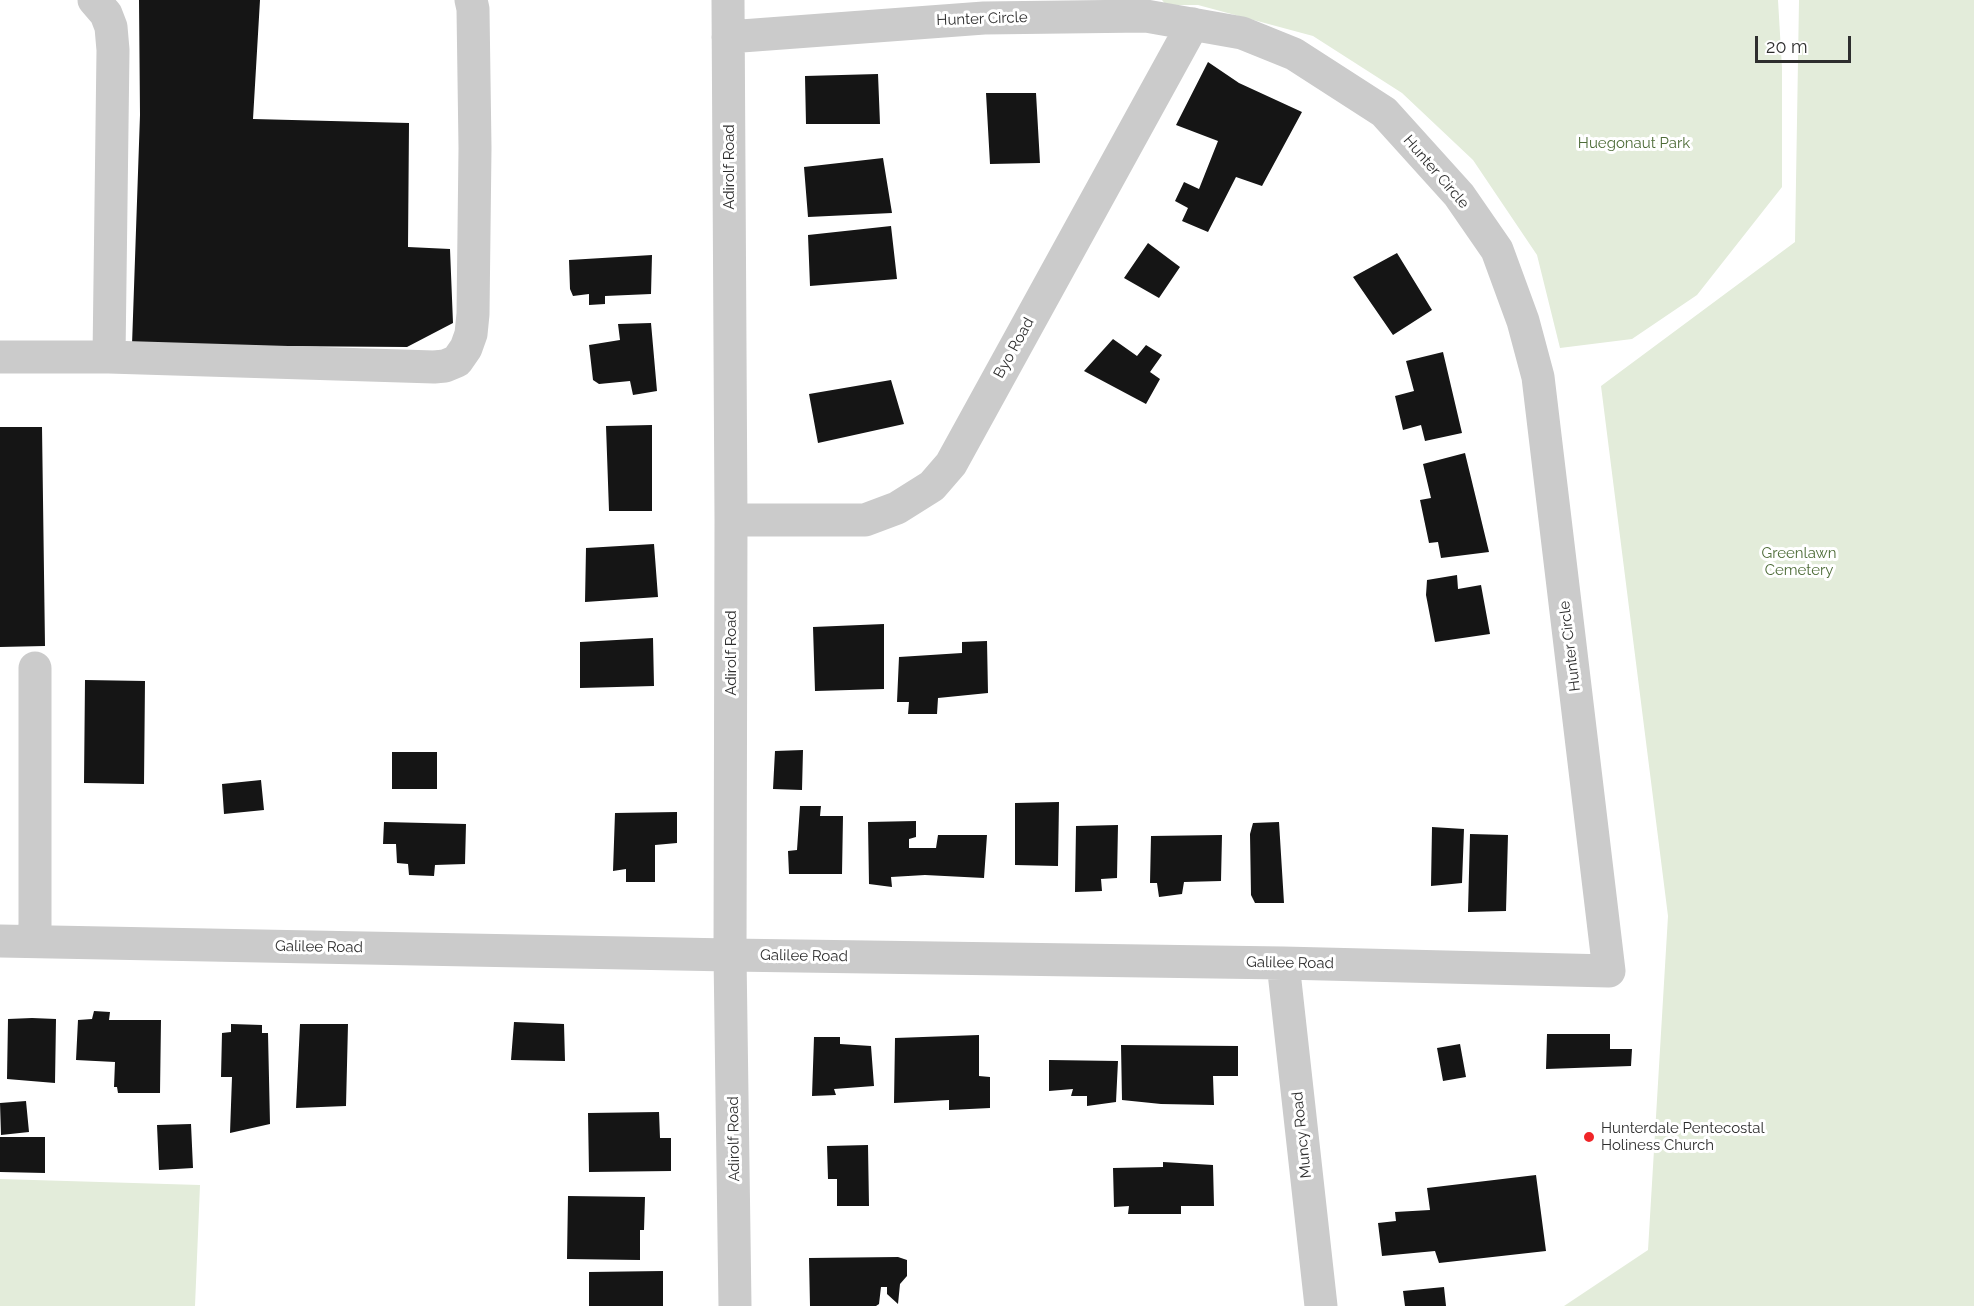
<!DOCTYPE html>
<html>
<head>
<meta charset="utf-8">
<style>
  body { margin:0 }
  #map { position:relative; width:1974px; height:1306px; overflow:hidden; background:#fff; font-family:Raleway,sans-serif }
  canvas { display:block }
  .scale { position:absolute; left:1755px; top:36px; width:96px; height:27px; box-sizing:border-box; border:3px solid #2e2e2e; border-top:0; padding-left:8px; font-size:18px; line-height:21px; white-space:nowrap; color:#2e2e2e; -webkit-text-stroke:4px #fff; paint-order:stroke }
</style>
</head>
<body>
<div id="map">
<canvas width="1974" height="1306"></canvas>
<div class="scale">20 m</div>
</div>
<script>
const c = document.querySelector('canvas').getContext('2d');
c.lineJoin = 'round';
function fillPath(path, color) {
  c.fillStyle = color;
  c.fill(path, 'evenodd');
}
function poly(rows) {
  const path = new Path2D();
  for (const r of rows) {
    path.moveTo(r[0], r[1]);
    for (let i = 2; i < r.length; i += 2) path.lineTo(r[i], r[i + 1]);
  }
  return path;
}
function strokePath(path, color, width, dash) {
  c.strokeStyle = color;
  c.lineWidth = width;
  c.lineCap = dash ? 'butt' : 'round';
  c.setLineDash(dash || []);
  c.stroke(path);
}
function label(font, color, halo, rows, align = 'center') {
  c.font = font + ' Raleway,sans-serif';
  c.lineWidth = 6;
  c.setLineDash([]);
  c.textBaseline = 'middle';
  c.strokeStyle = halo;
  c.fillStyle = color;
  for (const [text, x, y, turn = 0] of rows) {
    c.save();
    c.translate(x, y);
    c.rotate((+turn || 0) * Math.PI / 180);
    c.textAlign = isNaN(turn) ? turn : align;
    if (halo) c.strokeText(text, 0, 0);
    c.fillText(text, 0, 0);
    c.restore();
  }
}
fillPath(poly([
  [1162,0,1778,0,1782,68,1782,187,1697,295,1632,339,1560,348,1537,255,1473,160,1402,93,1313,36,1198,5,1166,5],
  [1799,0,1974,0,1974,1306,1564,1306,1648,1250,1668,916,1601,386,1795,242],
  [0,1179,200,1185,195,1306,0,1306]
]), '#e3ecda');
fillPath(poly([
  [139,0,260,0,253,119,409,123,408,247,450,249,453,323,407,347,132,345,140,115],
  [1208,62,1239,83,1302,112,1262,186,1236,177,1208,232,1182,221,1188,208,1175,201,1184,182,1199,189,1218,141,1176,125],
  [878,74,880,124,806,124,805,76],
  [986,93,1036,93,1040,163,990,164],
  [883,158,892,213,808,217,804,167],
  [891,226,897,279,810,286,808,235],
  [1148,243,1180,267,1159,298,1124,278],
  [1397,253,1432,310,1393,335,1353,277],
  [652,255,651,294,605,296,605,304,589,305,589,294,573,296,570,289,569,260],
  [651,323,657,391,633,395,630,381,599,384,593,380,589,345,620,340,618,324],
  [1113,339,1137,356,1146,345,1162,355,1150,372,1160,379,1146,404,1084,371],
  [1443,352,1462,433,1425,441,1421,425,1403,430,1395,396,1414,391,1406,361],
  [891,380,904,424,818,443,809,394],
  [652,425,652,511,609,511,606,426],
  [0,427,42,427,45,646,0,647],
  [1465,453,1489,552,1441,558,1438,542,1429,543,1420,500,1431,498,1423,464],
  [654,544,658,597,585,602,586,548],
  [1457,575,1458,589,1481,585,1490,634,1435,642,1426,595,1427,580],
  [884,624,884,689,815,691,813,627],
  [653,638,654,686,580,688,580,642],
  [987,641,988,693,938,698,937,714,908,714,909,702,897,702,899,657,962,653,962,642],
  [85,680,145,681,144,784,84,783],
  [803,750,802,790,773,789,775,751],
  [392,752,437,752,437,789,392,789],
  [261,780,264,810,224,814,222,784],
  [1059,802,1058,866,1015,865,1015,803],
  [800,806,821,806,820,816,843,816,842,874,789,874,788,851,797,850],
  [677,812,677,843,655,845,655,882,626,882,626,869,613,871,615,813],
  [916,821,916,837,909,839,909,848,936,848,938,835,987,835,984,878,925,875,891,877,892,887,869,884,868,822],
  [384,822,466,824,465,864,435,865,434,876,409,875,408,864,397,863,396,844,383,844],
  [1279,822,1284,903,1255,903,1251,895,1250,834,1253,823],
  [1118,825,1117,878,1101,879,1102,891,1075,892,1076,826],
  [1432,827,1464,829,1462,883,1431,886],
  [1470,834,1508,835,1506,911,1468,912],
  [1222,835,1221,881,1184,882,1182,894,1159,897,1157,883,1150,883,1151,836],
  [94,1011,110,1012,109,1020,161,1020,160,1093,118,1093,117,1087,114,1087,115,1062,76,1060,78,1020,92,1019],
  [32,1018,56,1019,55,1083,7,1079,8,1019],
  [514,1022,564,1024,565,1061,511,1060],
  [231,1024,262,1025,262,1033,268,1033,270,1124,230,1133,232,1077,221,1077,222,1033,231,1032],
  [300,1024,348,1024,346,1106,296,1108],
  [1547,1034,1610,1034,1610,1049,1632,1049,1631,1066,1546,1069],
  [979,1035,979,1076,990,1077,990,1108,949,1110,949,1100,894,1103,895,1038],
  [814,1037,840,1037,840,1044,871,1046,874,1086,834,1089,836,1095,812,1096],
  [1460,1044,1466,1077,1443,1081,1437,1048],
  [1121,1045,1238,1046,1238,1076,1213,1076,1214,1105,1161,1104,1122,1100],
  [1049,1060,1118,1061,1116,1102,1087,1106,1087,1096,1071,1096,1073,1089,1049,1091],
  [26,1101,29,1132,1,1135,0,1103],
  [659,1112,660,1138,671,1138,671,1171,589,1172,588,1113],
  [191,1124,193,1168,159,1170,157,1125],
  [0,1137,45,1137,45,1173,0,1172],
  [868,1145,869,1206,837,1206,837,1179,828,1179,827,1146],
  [1163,1162,1213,1165,1214,1206,1181,1206,1181,1214,1128,1214,1129,1206,1114,1207,1113,1168,1163,1167],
  [1536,1175,1546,1251,1439,1263,1435,1251,1382,1256,1378,1223,1396,1221,1395,1212,1430,1210,1427,1188],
  [568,1196,645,1197,644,1230,640,1230,640,1260,567,1259],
  [898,1257,907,1260,907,1276,900,1284,898,1304,887,1294,887,1287,881,1287,879,1304,876,1306,810,1306,809,1258],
  [663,1271,663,1306,589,1306,589,1272],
  [1444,1287,1446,1306,1405,1306,1403,1291]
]), '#151515');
strokePath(poly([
  [728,0,731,520,730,955,735,1306],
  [0,357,109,357,113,50,111,27,106,14,94,0],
  [109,357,434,367,445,366,457,361,466,348,471,334,473,314,475,148,473,9,471,0],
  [731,520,865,520,897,508,932,486,951,464,1193,24],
  [35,668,35,941],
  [0,941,730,955,1283,963,1609,971,1538,377,1523,321,1497,250,1459,195,1384,112,1294,54,1242,33,1146,16,984,18,728,37],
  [1283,963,1321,1306]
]), '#cbcbcb', 33);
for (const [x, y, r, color] of [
  [1589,1137,6,"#f02528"]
]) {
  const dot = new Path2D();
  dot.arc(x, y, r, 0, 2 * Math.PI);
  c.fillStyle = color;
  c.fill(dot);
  strokePath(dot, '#fff', 2);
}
label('15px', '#2e2e2e', '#fff', [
  ["Hunter Circle",982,19,-2],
  ["Adirolf Road",729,167,-90],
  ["Hunter Circle",1436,172,49],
  ["Byo Road",1014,348,-61],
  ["Hunter Circle",1570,646,-97],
  ["Adirolf Road",731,653,-90],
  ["Galilee Road",319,947,1],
  ["Galilee Road",804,956,1],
  ["Galilee Road",1290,963,1],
  ["Muncy Road",1302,1135,-96],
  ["Adirolf Road",734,1139,-91]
]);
label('15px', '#4e6c38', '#fff', [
  ["Huegonaut Park",1634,143],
  ["Greenlawn",1799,553],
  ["Cemetery",1799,570]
]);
label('15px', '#2e2e2e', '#fff', [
  ["Hunterdale Pentecostal",1601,1128],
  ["Holiness Church",1601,1145]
], 'left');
</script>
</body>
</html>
